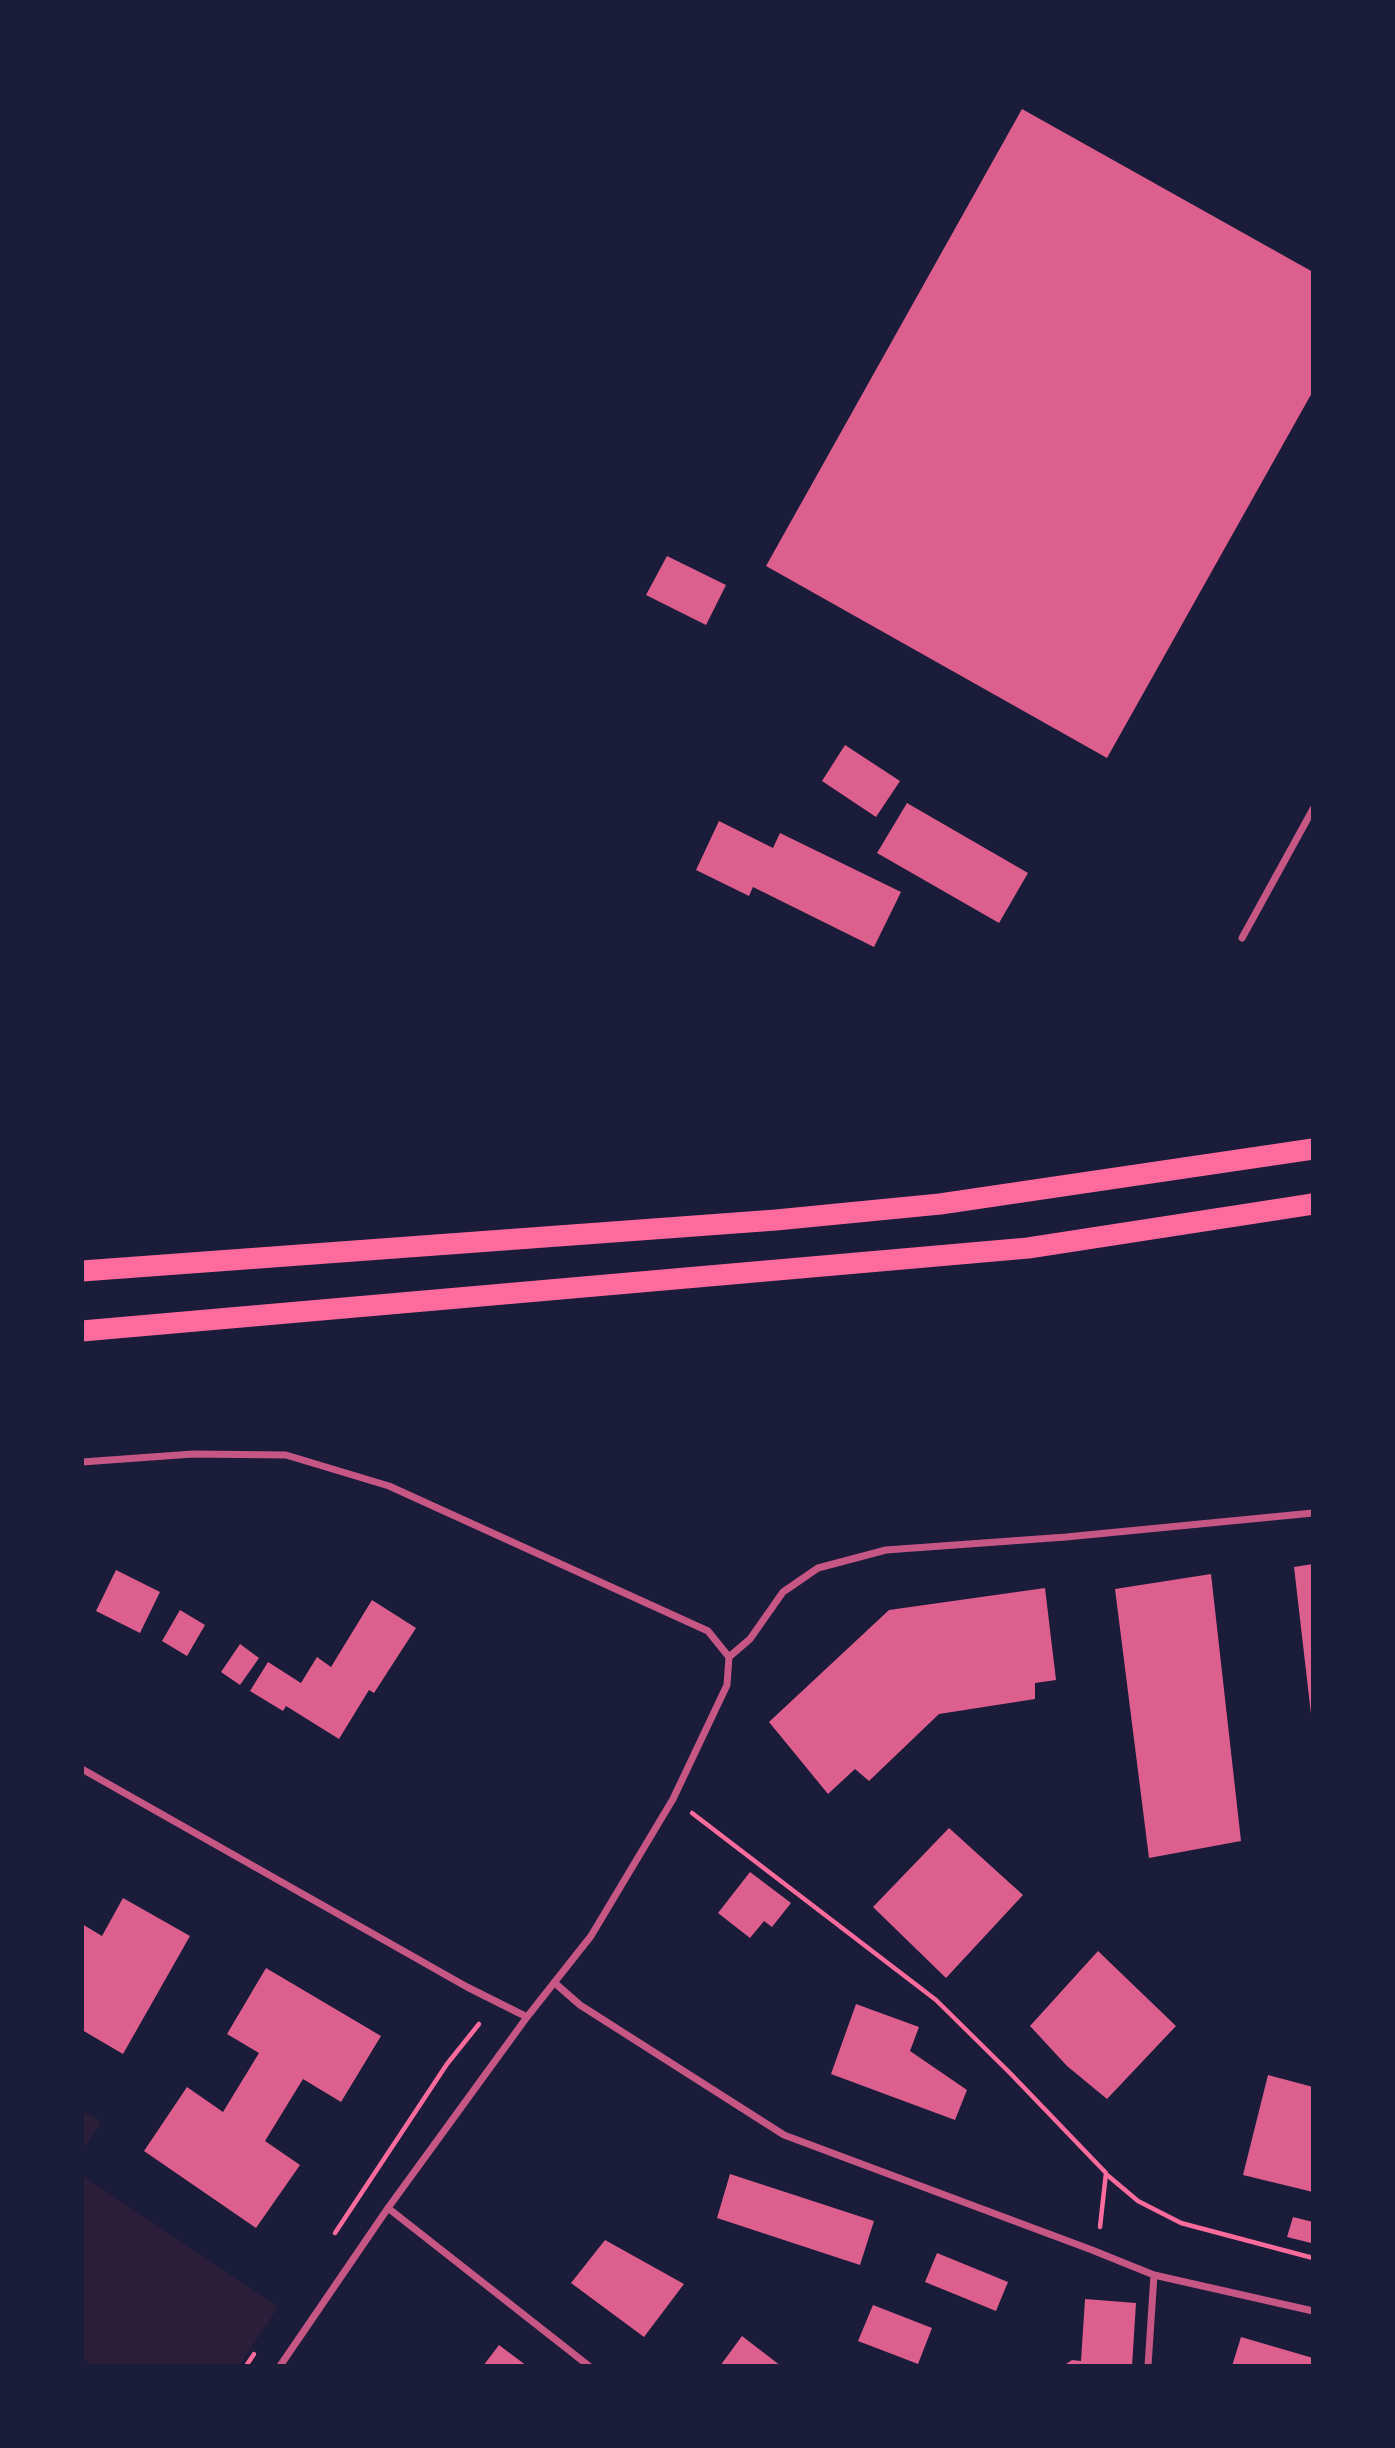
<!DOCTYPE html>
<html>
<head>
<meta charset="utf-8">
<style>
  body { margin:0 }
  #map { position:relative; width:1395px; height:2448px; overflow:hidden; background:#1b1b3a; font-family:Ubuntu,sans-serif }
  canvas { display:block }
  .frame { position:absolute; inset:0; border:84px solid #1b1b3a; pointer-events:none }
</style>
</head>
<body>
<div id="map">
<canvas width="1395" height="2448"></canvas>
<div class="frame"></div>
</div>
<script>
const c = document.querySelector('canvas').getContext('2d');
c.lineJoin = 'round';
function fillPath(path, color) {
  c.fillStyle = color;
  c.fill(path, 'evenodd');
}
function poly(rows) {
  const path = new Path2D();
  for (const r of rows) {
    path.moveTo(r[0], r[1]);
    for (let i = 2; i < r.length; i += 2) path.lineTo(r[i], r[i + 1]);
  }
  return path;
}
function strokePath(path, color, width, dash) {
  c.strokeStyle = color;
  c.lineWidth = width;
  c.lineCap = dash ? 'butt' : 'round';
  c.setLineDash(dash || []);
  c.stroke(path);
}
fillPath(poly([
  [82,2111,101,2122,82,2152],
  [82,2175,278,2307,239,2366,92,2366,82,2358]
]), '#2a1e3b');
fillPath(poly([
  [1022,109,1313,272,1313,391,1107,758,766,566],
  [667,556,726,585,706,625,646,595],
  [845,745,900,781,876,817,822,781],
  [907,803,1028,873,999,923,877,853],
  [719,821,773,848,780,833,901,892,874,947,753,887,749,896,696,870],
  [1313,1564,1313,1714,1311,1714,1294,1567],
  [116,1570,160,1592,140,1633,96,1611],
  [1211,1574,1241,1841,1149,1858,1115,1589],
  [1045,1588,1056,1680,1035,1683,1035,1699,939,1714,869,1781,855,1769,828,1794,769,1722,889,1610],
  [372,1600,416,1628,374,1693,369,1690,339,1739,286,1706,283,1711,250,1691,268,1662,301,1683,317,1657,331,1667],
  [180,1610,205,1625,187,1656,162,1641],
  [240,1644,259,1658,240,1685,221,1672],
  [949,1828,1023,1895,946,1978,873,1907],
  [750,1872,791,1903,772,1927,764,1921,750,1938,718,1913],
  [123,1898,190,1936,123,2054,82,2030,82,1924,102,1936],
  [1098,1951,1176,2026,1107,2099,1067,2066,1030,2026],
  [266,1968,381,2036,341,2102,303,2079,265,2141,300,2165,256,2228,144,2151,187,2087,223,2112,259,2053,227,2034],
  [856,2004,919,2027,910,2051,967,2090,955,2120,831,2074],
  [1268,2075,1313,2087,1313,2192,1243,2175],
  [730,2174,874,2221,860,2265,717,2218],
  [1293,2217,1313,2222,1311,2243,1287,2237],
  [605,2240,684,2284,644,2337,571,2283],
  [937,2253,1008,2282,996,2311,925,2282],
  [1085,2299,1136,2303,1132,2366,1063,2366,1072,2360,1081,2361],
  [873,2305,932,2328,918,2364,858,2341],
  [742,2336,781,2366,720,2366],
  [1241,2337,1313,2358,1313,2366,1232,2366],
  [499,2345,527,2366,483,2366]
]), '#dd5f8e');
strokePath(poly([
  [692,1813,936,2000,1010,2073,1106,2173,1100,2227],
  [1106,2174,1138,2201,1181,2223,1313,2258],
  [335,2233,447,2064,479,2024],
  [246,2366,254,2354]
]), '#ff6b9d', 4.5);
strokePath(poly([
  [1242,938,1313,809],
  [82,1462,193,1454,286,1455,389,1486,708,1631,729,1657],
  [82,1769,467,1987,527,2017],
  [556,1984,580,2005,784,2135,1092,2250,1154,2275,1313,2311],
  [388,2208,589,2366],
  [280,2366,388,2208,527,2017,591,1936,673,1799,727,1685,729,1657,750,1639,783,1592,818,1568,886,1550,1066,1537,1313,1513],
  [1148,2366,1154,2275]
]), '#c65784', 7);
strokePath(poly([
  [82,1271,776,1220,940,1204,1313,1149],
  [82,1331,1028,1248,1313,1204]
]), '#ff6b9d', 21);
</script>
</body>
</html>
